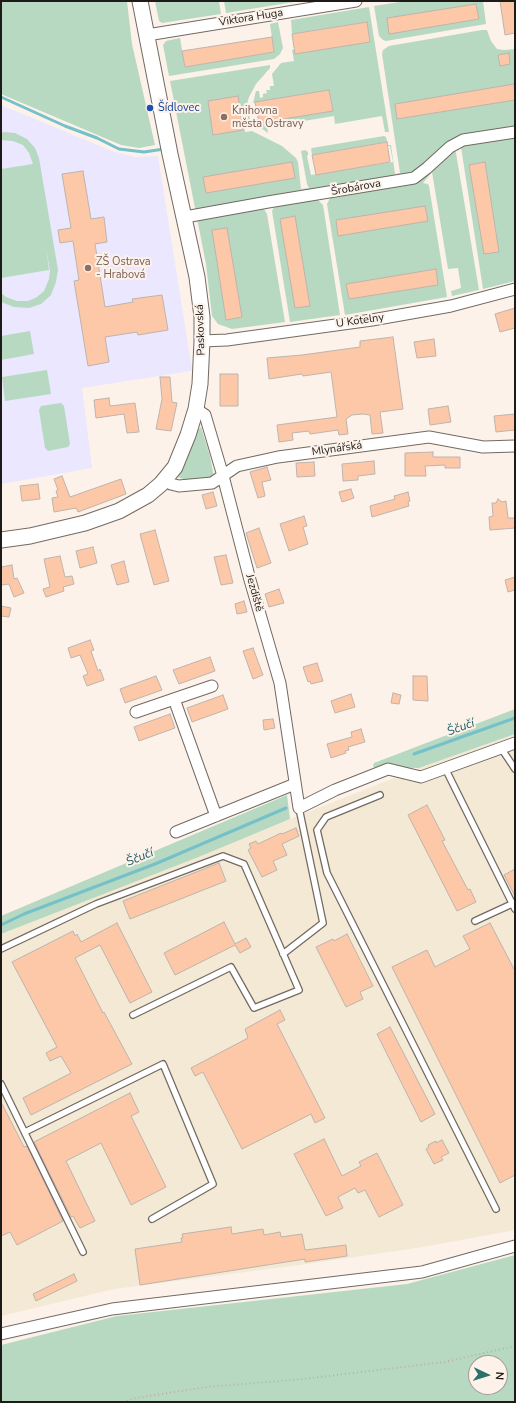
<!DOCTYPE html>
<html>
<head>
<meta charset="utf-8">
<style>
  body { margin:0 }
  #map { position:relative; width:516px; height:1403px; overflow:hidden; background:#fcf2ea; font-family:"Nunito Sans",sans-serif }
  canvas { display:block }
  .frame { position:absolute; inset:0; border:2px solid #1d1a17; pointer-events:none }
  .north { position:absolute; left:468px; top:1355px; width:40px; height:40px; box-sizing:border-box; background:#fcf2ea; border:1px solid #a39c96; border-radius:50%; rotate:94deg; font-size:11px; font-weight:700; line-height:16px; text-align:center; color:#1d1a17 }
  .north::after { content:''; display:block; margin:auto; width:14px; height:18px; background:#29716a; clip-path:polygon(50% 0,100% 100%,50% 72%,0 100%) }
</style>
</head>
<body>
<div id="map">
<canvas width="516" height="1403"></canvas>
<div class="frame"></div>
<div class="north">N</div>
</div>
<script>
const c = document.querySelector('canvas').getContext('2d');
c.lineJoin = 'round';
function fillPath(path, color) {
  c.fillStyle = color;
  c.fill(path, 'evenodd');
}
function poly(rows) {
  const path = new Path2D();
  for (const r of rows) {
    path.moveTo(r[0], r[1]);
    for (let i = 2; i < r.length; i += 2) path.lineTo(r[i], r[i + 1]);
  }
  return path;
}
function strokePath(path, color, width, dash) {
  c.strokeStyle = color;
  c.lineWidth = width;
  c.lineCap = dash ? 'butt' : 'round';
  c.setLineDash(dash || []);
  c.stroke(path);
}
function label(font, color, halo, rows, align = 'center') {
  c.font = font + ' "Nunito Sans",sans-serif';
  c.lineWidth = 4;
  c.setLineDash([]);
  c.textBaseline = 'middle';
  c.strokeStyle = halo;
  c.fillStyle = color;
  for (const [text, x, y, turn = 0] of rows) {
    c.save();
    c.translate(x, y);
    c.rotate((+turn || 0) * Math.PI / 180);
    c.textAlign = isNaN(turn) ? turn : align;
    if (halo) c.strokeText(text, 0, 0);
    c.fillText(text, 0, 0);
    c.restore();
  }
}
fillPath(poly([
  [515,734,515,1230,423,1247,300,1265,114,1289,1,1316,1,934,419,768]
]), '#f3e9d4');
fillPath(poly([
  [1,105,112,151,135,157,158,156,192,370,191,371,82,388,92,468,1,484]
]), '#eae7fe');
fillPath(poly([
  [1,1,127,1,132,44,155,145,139,148,121,145,1,94],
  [155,1,219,1,221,14,162,23,159,21],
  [224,1,300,1,226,13],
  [406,1,483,1,486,24,386,41,383,40,379,36,374,6],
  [369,7,389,132,385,132,382,116,335,124,334,116,267,127,268,133,258,126,255,119,258,119,259,123,333,110,329,90,253,103,256,91,259,91,260,98,263,97,263,94,267,93,266,90,270,90,270,86,274,86,272,74,281,63,294,61,292,50,370,42,366,22,292,34,291,20],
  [278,22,283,48,280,54,274,59,169,76,163,45,166,41,180,38,185,67,274,52,270,24],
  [482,30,487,30,491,41,497,49,504,50,515,49,515,281,483,289,461,147,455,151,456,153,479,290,452,296,451,291,461,288,458,268,448,269,432,172,423,183,428,184,429,186,447,297,345,315,327,204,330,198,318,200,323,205,340,315,290,322,272,211,274,207,264,209,267,214,285,322,232,329,218,324,212,316,206,264,170,81,270,65,270,68,256,84,249,97,247,104,250,119,247,120,247,124,244,125,245,132,252,131,282,146,296,158,298,162,301,189,309,188,307,184,301,151,305,150,308,152,308,155,307,156,311,175,393,162,390,146,387,146,386,142,312,155,311,149,312,148,384,136,386,137,388,145,391,145,395,174,400,173,382,54,383,50,389,46],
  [4,132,15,133,27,139,35,148,39,158,58,270,56,282,51,295,41,304,29,308,14,307,1,302,1,293,6,297,17,301,28,301,37,297,44,291,49,279,50,271,46,247,49,270,1,278,1,169,33,164,29,153,23,145,13,141,1,140,1,133],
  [30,331,34,354,1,360,1,336],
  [47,370,51,394,5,401,2,377],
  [61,403,64,406,70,444,68,447,48,451,45,448,39,410,41,406],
  [201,427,210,456,214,477,206,480,185,480,178,477,186,462,197,431],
  [515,709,515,734,419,768,373,767,374,763],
  [287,795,290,819,201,856,1,934,1,916],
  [515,1255,515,1401,1,1402,1,1345,117,1316,407,1284],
  [476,1363,500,1363,500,1387,476,1387]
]), '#b7d9c1');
strokePath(poly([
  [1,97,65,126,97,138,119,149,144,152,164,149],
  [414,754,515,718],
  [1,925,24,914,155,864,286,808]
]), '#75c0c9', 3);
const building = poly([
  [500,1,515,1,515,33,505,35,500,1],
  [476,4,479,19,389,34,387,18,476,4],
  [367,22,370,42,295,54,292,34,367,22],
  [272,37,274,52,185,67,182,51,272,37],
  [509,53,510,64,500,66,498,55,509,53],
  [514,84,515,100,397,119,395,104,514,84],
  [329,90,333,111,259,123,255,102,329,90],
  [238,96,243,130,213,135,208,101,238,96],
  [387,142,390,162,316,175,312,155,387,142],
  [292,162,295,178,206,193,203,177,292,162],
  [485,162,499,252,484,254,469,165,485,162],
  [83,171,91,219,104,217,107,242,95,244,105,307,133,302,132,299,162,295,168,330,138,335,137,332,105,337,109,362,88,366,74,281,79,280,73,241,60,243,58,230,71,228,62,174,83,171],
  [425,206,428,221,338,236,336,220,425,206],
  [295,216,310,306,295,308,280,219,295,216],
  [227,228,242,317,226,320,212,230,227,228],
  [436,269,438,285,349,299,346,284,436,269],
  [515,308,515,328,500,332,495,314,515,308],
  [393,337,403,409,380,412,383,433,372,434,370,415,363,414,352,415,346,419,348,434,339,435,338,430,310,434,309,431,292,433,293,440,279,442,277,425,337,417,331,372,303,376,302,374,269,379,267,358,302,355,360,347,360,341,393,337],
  [434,339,436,356,417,358,414,342,434,339],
  [220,374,238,374,238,406,220,406,220,374],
  [160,377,170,377,172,402,177,403,171,431,156,429,162,399,160,377],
  [109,398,110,406,135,403,139,432,127,433,124,414,96,418,94,400,109,398],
  [448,406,451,422,430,425,428,409,448,406],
  [515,414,515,430,496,432,494,416,515,414],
  [433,452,433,457,460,457,460,468,445,468,445,465,425,466,426,476,405,476,405,453,433,452],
  [374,461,375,474,358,476,358,480,343,481,342,464,374,461],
  [314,462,315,476,297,477,296,463,314,462],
  [267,467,271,480,262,482,265,496,258,498,250,472,267,467],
  [62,476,70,497,121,479,126,494,78,512,76,508,54,512,52,498,58,497,56,491,58,490,54,479,62,476],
  [38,484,40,499,22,501,20,486,38,484],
  [351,489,354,498,342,502,339,492,351,489],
  [213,492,217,506,206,509,202,495,213,492],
  [408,492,410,501,408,502,409,506,372,517,370,506,395,499,394,496,408,492],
  [498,499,502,502,506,501,508,518,515,518,515,528,490,530,489,517,493,516,492,503,496,503,498,499],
  [304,516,307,526,303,527,308,544,289,551,280,524,304,516],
  [259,528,271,563,257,568,246,533,259,528],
  [155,530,169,581,154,585,140,534,155,530],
  [93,547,97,563,80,568,76,551,93,547],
  [226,555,233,583,221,585,214,557,226,555],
  [60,556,65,577,72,576,74,584,63,587,64,591,46,597,43,589,50,587,44,559,60,556],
  [124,561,129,582,117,585,111,565,124,561],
  [12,565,14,579,17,578,24,593,14,597,9,584,2,585,1,582,1,567,12,565],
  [515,577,515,590,508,592,505,580,515,577],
  [279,589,284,603,269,607,265,594,279,589],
  [244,601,247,612,237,614,235,604,244,601],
  [1,606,11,608,9,617,1,616,1,606],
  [90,640,94,650,91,651,98,671,100,669,104,680,87,686,83,676,88,674,80,655,71,658,68,648,90,640],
  [253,648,263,675,253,679,243,651,253,648],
  [210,657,215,671,179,684,173,670,210,657],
  [317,663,323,681,311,684,310,681,308,682,303,667,317,663],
  [156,676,162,690,125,703,120,689,156,676],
  [413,676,427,676,428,701,413,700,413,676],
  [393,693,401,695,399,704,391,703,393,693],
  [351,694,355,707,335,713,331,701,351,694],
  [223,695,228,709,192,722,187,708,223,695],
  [170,714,175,728,139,741,134,727,170,714],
  [273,719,275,728,264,730,263,720,273,719],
  [361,729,365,742,348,747,349,750,345,751,346,753,331,758,327,744,352,737,351,732,361,729],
  [427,805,445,840,442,841,468,890,470,889,476,902,457,911,408,815,427,805],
  [296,828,299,836,282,844,287,855,273,861,277,870,262,877,248,850,251,848,249,844,256,841,258,844,281,833,282,834,296,828],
  [219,863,226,881,130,919,123,901,219,863],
  [515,869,515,896,504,875,515,869],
  [224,922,235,944,246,938,251,947,240,953,235,945,175,975,164,953,224,922],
  [117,923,152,992,130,1003,100,945,75,958,103,1013,104,1012,132,1064,31,1115,23,1098,71,1073,61,1056,50,1061,46,1053,57,1047,12,962,73,931,75,936,77,934,81,942,117,923],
  [490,923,515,971,515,1175,500,1183,392,967,427,950,435,967,470,949,463,936,490,923],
  [347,934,373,986,360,992,363,999,346,1007,316,947,333,939,334,941,347,934],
  [280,1010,285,1020,277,1024,325,1118,315,1123,311,1114,242,1149,203,1072,195,1076,191,1068,248,1038,245,1029,280,1010],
  [390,1027,435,1114,421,1122,377,1034,390,1027],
  [130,1093,139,1112,131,1116,166,1187,131,1205,101,1143,66,1161,95,1221,80,1228,73,1216,71,1217,34,1142,130,1093],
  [1,1102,24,1147,27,1146,63,1221,17,1245,10,1232,1,1236,1,1102],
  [324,1139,342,1176,361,1166,359,1162,377,1153,403,1205,379,1217,365,1190,358,1193,355,1188,338,1197,343,1208,326,1216,294,1154,324,1139],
  [442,1140,449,1153,441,1157,443,1160,434,1164,426,1149,429,1147,428,1145,436,1141,436,1143,442,1140],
  [231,1227,232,1234,263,1229,264,1235,280,1232,281,1237,302,1234,305,1250,346,1245,347,1256,305,1262,305,1259,140,1285,135,1249,182,1242,181,1238,183,1238,182,1234,231,1227],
  [74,1274,77,1281,36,1301,33,1294,74,1274]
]);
fillPath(building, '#fdc8a7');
strokePath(building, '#beb4ad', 1);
const lane = poly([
  [501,748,515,769],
  [445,768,515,909],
  [380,795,326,817,317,830,327,873,496,1209],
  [475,921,514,903],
  [1,949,96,904,223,856,244,864,299,990,254,1008,231,967,133,1015],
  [283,954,323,923,299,808],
  [1,1084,83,1252],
  [25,1132,163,1064,213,1184,152,1219]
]);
const street = poly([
  [147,35,356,1],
  [185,217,268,202,414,178,427,168,450,147,463,140,515,132],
  [202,341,227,340,372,320,451,306,515,289],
  [196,409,205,415,223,476,250,580,280,683,299,808,335,790,388,769,421,777,515,743],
  [164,480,171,484,179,486,212,483,237,466,278,457,429,437,483,447,515,446],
  [174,699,216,816],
  [136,712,212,686],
  [176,832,295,784],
  [1,1334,112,1309,422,1272,515,1246]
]);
const secondary = poly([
  [1,540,30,536,85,523,119,511,148,495,161,484,175,467,188,435,196,409,200,384,202,341,202,317,197,277,170,154,140,1]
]);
strokePath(lane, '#726a62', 8);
strokePath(street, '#726a62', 13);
strokePath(secondary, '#726a62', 17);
strokePath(poly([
  [123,1402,136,1398,207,1387,303,1379,445,1362,515,1346]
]), '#b8b0a9', 2, [1, 3]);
strokePath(lane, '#fff', 5.5);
strokePath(street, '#fff', 11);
strokePath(secondary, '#fff', 15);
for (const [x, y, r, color] of [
  [150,108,4,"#1a4fb4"],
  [224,117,4,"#8d6e63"],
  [88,268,4,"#8d6e63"]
]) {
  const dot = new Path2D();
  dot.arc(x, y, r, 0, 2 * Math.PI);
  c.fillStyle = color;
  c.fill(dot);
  strokePath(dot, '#fcf2ea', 1.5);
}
label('11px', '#1d1a17', '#fcf2ea', [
  ["Viktora Huga",251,18,-9],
  ["Šrobárova",356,188,-10],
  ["U Kotelny",360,321,-8],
  ["Paskovská",201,330,-92],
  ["Mlynářská",337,449,-8],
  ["Jezdiště",254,593,74]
]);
label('11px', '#164399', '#fcf2ea', [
  ["Šídlovec",158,108]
], 'left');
label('11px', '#785e54', '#fcf2ea', [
  ["Knihovna",232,111],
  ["města Ostravy",232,124],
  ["ZŠ Ostrava",96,262],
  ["- Hrabová",96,275]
], 'left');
label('italic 12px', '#18585f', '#fcf2ea', [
  ["Ščučí",461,728,-20],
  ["Ščučí",140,858,-22]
]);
</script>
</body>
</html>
